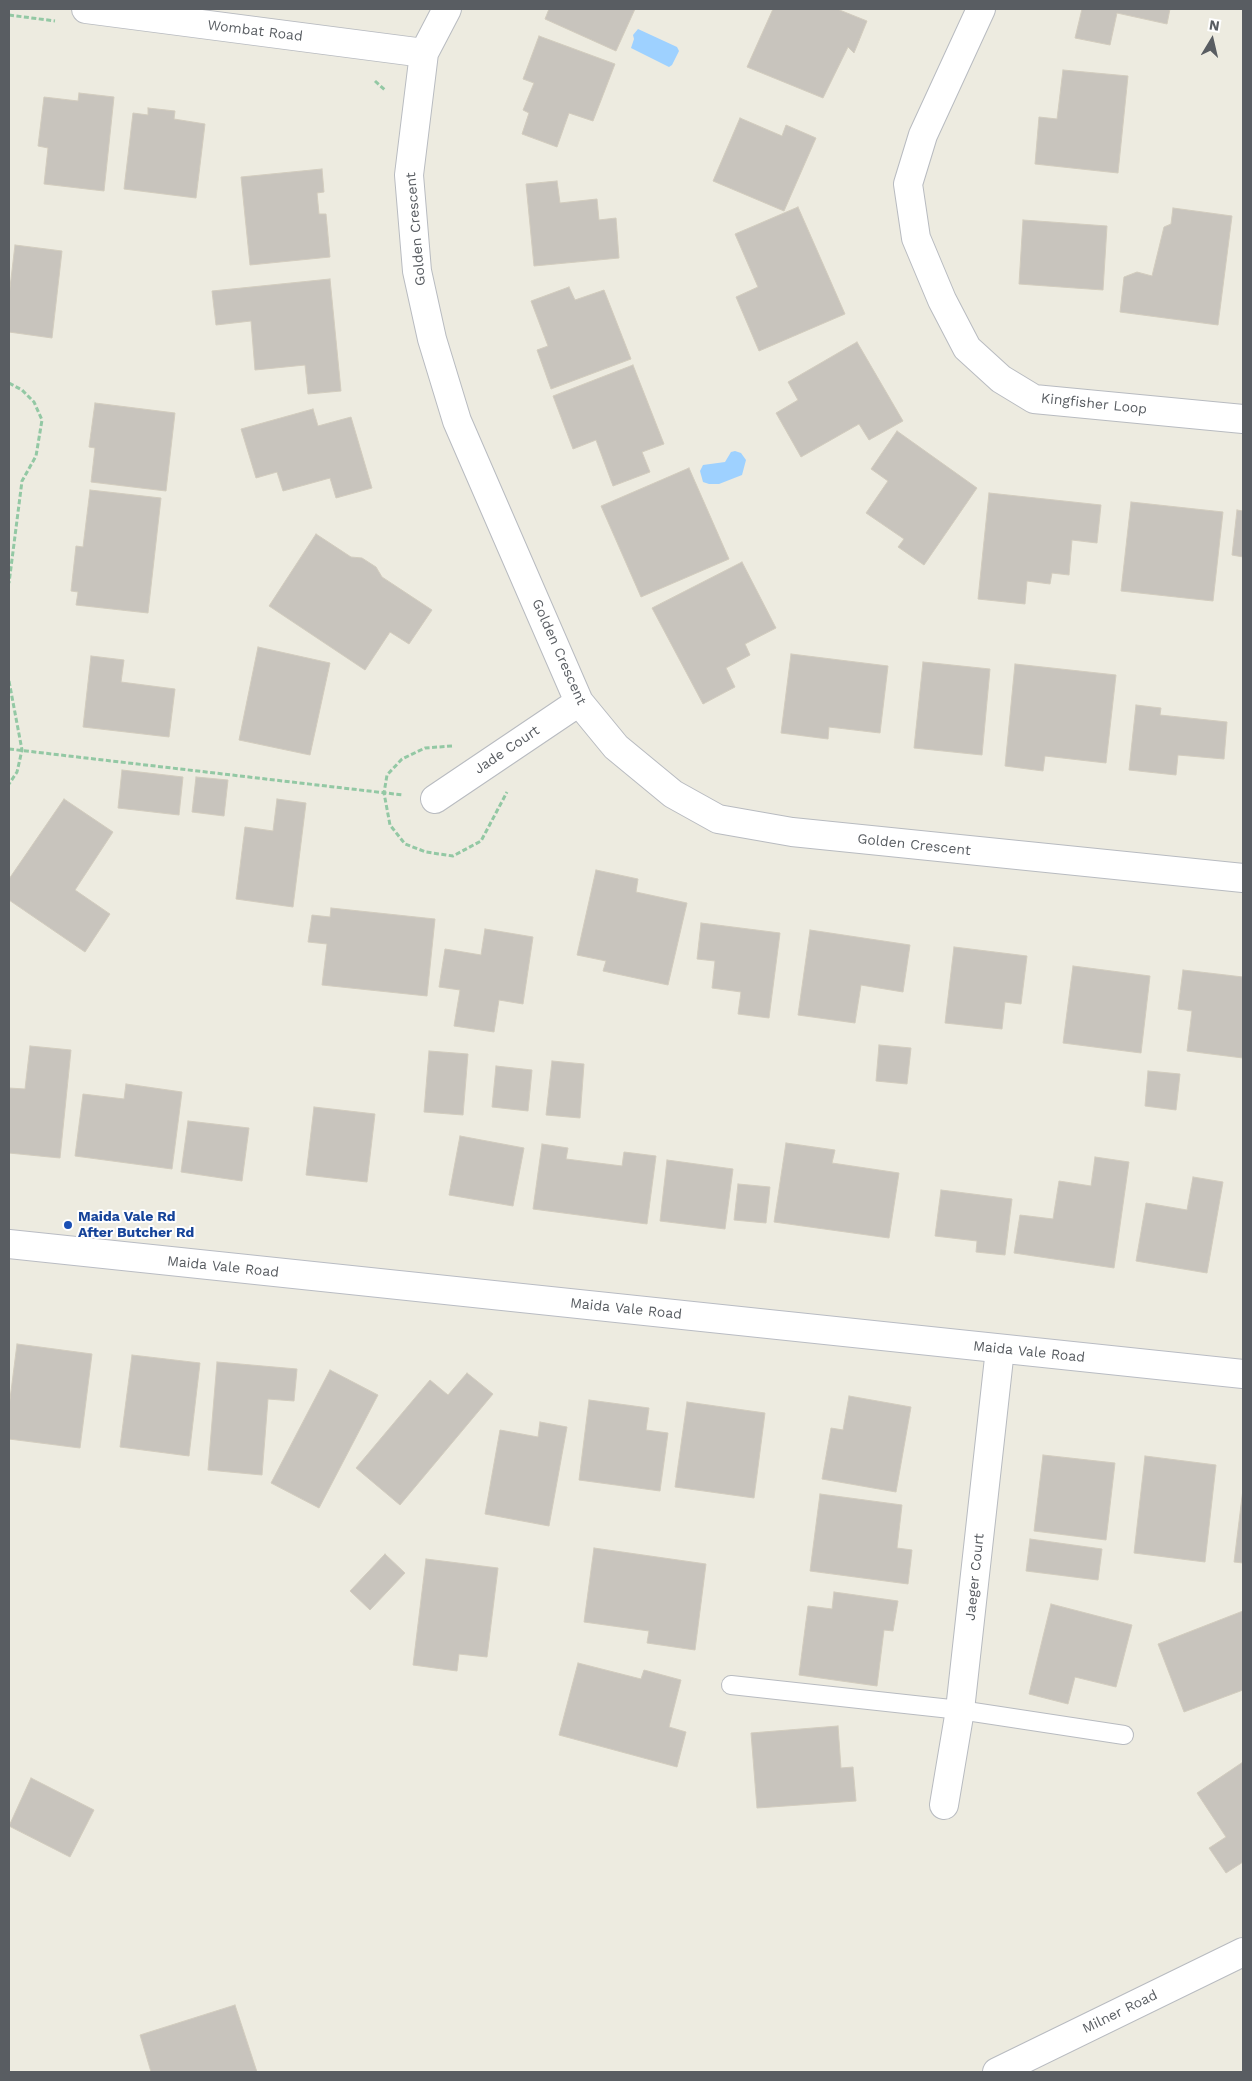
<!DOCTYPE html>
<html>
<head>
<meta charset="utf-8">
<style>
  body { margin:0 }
  #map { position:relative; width:1252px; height:2081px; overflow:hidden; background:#edebe0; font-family:"Work Sans",sans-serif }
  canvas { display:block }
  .frame { position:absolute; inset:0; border:10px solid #595d62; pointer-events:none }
  .north { position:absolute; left:1187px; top:15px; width:50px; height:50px; -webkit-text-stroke:4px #fff; paint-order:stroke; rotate:9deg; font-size:14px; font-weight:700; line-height:20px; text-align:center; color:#595d62 }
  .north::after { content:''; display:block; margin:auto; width:18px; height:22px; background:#595d62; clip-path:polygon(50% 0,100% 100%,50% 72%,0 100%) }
</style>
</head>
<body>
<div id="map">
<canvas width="1252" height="2081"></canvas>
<div class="frame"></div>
<div class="north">N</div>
</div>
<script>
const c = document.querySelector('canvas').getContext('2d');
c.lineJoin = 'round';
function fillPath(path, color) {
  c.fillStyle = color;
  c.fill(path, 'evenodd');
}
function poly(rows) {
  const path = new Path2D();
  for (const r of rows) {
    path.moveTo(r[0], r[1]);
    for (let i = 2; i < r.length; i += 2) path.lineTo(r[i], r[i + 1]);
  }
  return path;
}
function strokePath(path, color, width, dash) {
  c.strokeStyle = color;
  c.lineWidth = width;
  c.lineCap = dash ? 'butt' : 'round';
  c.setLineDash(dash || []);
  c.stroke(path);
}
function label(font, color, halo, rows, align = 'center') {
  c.font = font + ' "Work Sans",sans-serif';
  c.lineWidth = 4;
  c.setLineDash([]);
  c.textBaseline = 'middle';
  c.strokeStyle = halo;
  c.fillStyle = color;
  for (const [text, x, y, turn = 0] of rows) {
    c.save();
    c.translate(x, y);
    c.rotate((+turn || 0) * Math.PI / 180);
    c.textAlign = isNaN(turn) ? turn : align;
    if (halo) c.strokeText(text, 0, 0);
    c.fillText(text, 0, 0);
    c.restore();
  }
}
fillPath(poly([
  [638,29,677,47,679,51,672,65,669,67,631,48,634,39,633,35],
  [735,451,741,453,746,460,742,475,719,484,709,484,703,482,700,471,703,465,725,462,731,452]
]), '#9ed1ff');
const building = poly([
  [549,9,635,9,616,51,545,19,549,9],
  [773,9,837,9,867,21,854,53,848,47,823,98,747,67,773,9],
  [1082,9,1170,9,1167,24,1117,13,1110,45,1075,38,1082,9],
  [539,36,615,64,593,121,569,113,557,147,522,134,529,113,523,110,534,83,523,79,539,36],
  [1063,70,1128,76,1118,173,1035,164,1039,117,1057,119,1063,70],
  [79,93,114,97,104,191,44,184,48,148,38,146,44,97,78,101,79,93],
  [148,108,175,111,174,119,205,124,196,198,124,189,133,113,148,115,148,108],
  [740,118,782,136,786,125,816,138,784,211,713,181,740,118],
  [322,169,324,192,317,193,319,214,326,214,330,257,250,265,241,177,322,169],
  [557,181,560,203,597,199,599,220,616,218,619,258,534,266,526,184,557,181],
  [798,207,845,314,759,351,736,297,758,287,735,234,798,207],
  [1173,208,1232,216,1218,325,1120,312,1124,277,1137,272,1152,276,1164,227,1171,224,1173,208],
  [1023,220,1107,226,1103,290,1019,284,1023,220],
  [15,245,62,251,52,338,9,332,9,296,15,245],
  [330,279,341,391,308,394,305,365,255,370,251,321,216,325,212,291,330,279],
  [569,287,575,300,604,290,631,359,551,389,537,350,548,346,531,301,569,287],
  [857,342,903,421,869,440,859,424,801,457,776,413,798,400,788,382,857,342],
  [633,365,664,444,642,452,650,472,613,486,596,440,573,449,553,396,633,365],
  [95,403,175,413,166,491,91,482,95,448,89,447,95,403],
  [313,409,318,426,351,417,372,488,336,498,330,478,283,491,277,472,256,478,241,429,313,409],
  [897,431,977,488,924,565,898,547,904,539,866,513,888,481,871,469,897,431],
  [689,468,729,559,641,597,601,506,689,468],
  [90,490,161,498,148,613,76,605,78,592,71,591,76,546,83,547,90,490],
  [989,493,1101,505,1097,543,1072,540,1069,575,1052,573,1050,584,1027,581,1025,604,978,599,989,493],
  [1131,502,1223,512,1213,601,1121,591,1131,502],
  [1237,510,1243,511,1243,557,1232,555,1237,510],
  [316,534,351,557,362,558,376,567,382,577,432,610,409,644,390,632,365,670,269,606,316,534],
  [742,562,776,628,745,644,750,655,726,668,735,687,703,704,652,608,742,562],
  [258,647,330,663,310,755,239,740,258,647],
  [791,654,888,666,880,733,829,727,828,739,781,733,791,654],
  [91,656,124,660,121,682,175,689,169,737,83,727,91,656],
  [923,662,990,669,982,755,914,748,923,662],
  [1015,664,1116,675,1106,763,1045,756,1043,771,1005,766,1015,664],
  [1136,705,1161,708,1160,715,1227,722,1224,759,1178,755,1176,775,1129,770,1136,705],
  [122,770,183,777,179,815,118,808,122,770],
  [196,777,228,780,224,816,192,812,196,777],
  [64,799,113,832,75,890,110,914,85,952,9,900,9,879,64,799],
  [277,799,306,803,293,907,236,899,245,827,273,831,277,799],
  [596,870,638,879,636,892,687,903,668,985,603,971,606,961,577,955,596,870],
  [331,908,435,919,427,996,322,985,327,944,308,942,312,915,330,917,331,908],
  [701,923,780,933,769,1018,738,1014,741,992,712,988,715,961,697,959,701,923],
  [485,929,533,937,523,1004,499,1000,494,1032,454,1026,460,990,439,987,445,949,481,955,485,929],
  [810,930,910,945,903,992,861,985,855,1023,798,1015,810,930],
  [954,947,1027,956,1021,1004,1005,1002,1002,1029,945,1023,954,947],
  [1073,966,1150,976,1141,1053,1063,1043,1073,966],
  [1183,970,1243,977,1243,1058,1187,1051,1192,1011,1178,1009,1183,970],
  [879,1045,911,1048,907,1084,876,1081,879,1045],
  [30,1046,71,1050,60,1158,9,1153,9,1088,25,1089,30,1046],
  [429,1051,468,1054,463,1115,424,1112,429,1051],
  [552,1061,584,1064,580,1118,546,1115,552,1061],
  [496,1066,532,1070,528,1111,492,1107,496,1066],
  [1148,1071,1180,1074,1176,1110,1145,1106,1148,1071],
  [126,1084,182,1092,172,1169,75,1156,83,1094,124,1099,126,1084],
  [314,1107,375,1114,367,1182,306,1175,314,1107],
  [188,1121,249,1128,242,1181,181,1172,188,1121],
  [460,1136,524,1148,513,1206,449,1195,460,1136],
  [786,1143,835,1150,832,1163,899,1173,889,1238,774,1222,786,1143],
  [542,1144,568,1148,566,1159,622,1166,624,1152,656,1156,647,1224,533,1209,542,1144],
  [1095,1157,1129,1162,1114,1268,1014,1253,1020,1215,1053,1219,1059,1181,1091,1186,1095,1157],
  [667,1160,733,1169,725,1229,660,1221,667,1160],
  [1193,1177,1223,1182,1207,1273,1136,1261,1146,1203,1187,1210,1193,1177],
  [738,1184,770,1187,766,1223,734,1220,738,1184],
  [941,1190,1012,1199,1005,1255,976,1252,977,1241,935,1236,941,1190],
  [17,1344,92,1354,80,1448,9,1439,9,1407,17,1344],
  [132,1355,200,1363,189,1456,120,1447,132,1355],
  [217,1362,297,1369,294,1401,268,1399,262,1475,208,1470,217,1362],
  [330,1370,378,1395,319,1508,271,1483,330,1370],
  [467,1373,493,1394,400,1505,356,1468,430,1380,448,1395,467,1373],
  [849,1396,911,1407,896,1492,822,1479,831,1428,843,1430,849,1396],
  [589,1400,649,1408,646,1430,668,1433,660,1491,579,1480,589,1400],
  [687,1402,765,1413,754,1498,675,1487,687,1402],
  [540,1422,567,1427,549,1526,485,1514,500,1430,538,1437,540,1422],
  [1043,1455,1115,1463,1106,1540,1034,1531,1043,1455],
  [1145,1456,1216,1465,1205,1562,1134,1553,1145,1456],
  [1243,1489,1243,1563,1234,1562,1243,1489],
  [820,1494,902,1505,897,1548,912,1550,908,1584,810,1571,820,1494],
  [1030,1539,1102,1549,1098,1580,1026,1571,1030,1539],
  [594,1548,706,1564,695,1650,647,1643,649,1631,584,1622,594,1548],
  [385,1554,405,1573,370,1610,350,1591,385,1554],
  [426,1559,498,1568,487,1657,459,1654,457,1671,413,1665,426,1559],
  [834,1592,898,1601,893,1631,884,1630,877,1686,799,1675,808,1606,832,1609,834,1592],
  [1051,1604,1132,1625,1116,1687,1075,1677,1068,1704,1029,1694,1051,1604],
  [1243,1611,1243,1690,1184,1712,1158,1644,1243,1611],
  [578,1663,641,1679,644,1670,681,1680,669,1727,686,1732,677,1767,559,1735,578,1663],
  [838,1726,841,1768,853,1767,856,1801,757,1808,751,1733,838,1726],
  [1243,1762,1243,1862,1226,1873,1209,1848,1226,1837,1197,1793,1243,1762],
  [31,1778,94,1810,70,1857,9,1826,31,1778],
  [235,2005,257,2072,151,2072,140,2035,235,2005]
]);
fillPath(building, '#c8c4bd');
strokePath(building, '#d2ccbe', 1);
const service = poly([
  [731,1685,960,1710,1124,1735]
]);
const minor = poly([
  [86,9,424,53],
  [447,9,424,53,409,175,417,271,432,339,457,421,579,702,616,747,673,794,718,819,792,832,1243,878],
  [981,9,923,135,908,184,916,238,942,300,967,348,1001,379,1034,399,1243,419],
  [435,799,579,702],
  [944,1805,960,1710,1000,1349]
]);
const tertiary = poly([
  [997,2072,1243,1952]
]);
const secondary = poly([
  [9,1244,1243,1374]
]);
strokePath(service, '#b8bbc0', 20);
strokePath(minor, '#b8bbc0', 30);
strokePath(tertiary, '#b8bbc0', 30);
strokePath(secondary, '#b9bcc3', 30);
strokePath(poly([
  [9,15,55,21],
  [375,81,385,90],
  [9,383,22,390,34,402,42,420,36,456,22,481,9,583],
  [9,681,22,750,17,772,9,784],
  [452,746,425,748,402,759,387,775,384,793,390,825,405,844,426,852,453,856,481,841,507,792],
  [9,749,403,795]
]), '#93c8a4', 3, [5, 2.5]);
strokePath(service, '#fff', 18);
strokePath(minor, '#fff', 28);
strokePath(tertiary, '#fff', 28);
strokePath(secondary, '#fff', 28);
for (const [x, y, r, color] of [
  [68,1225,5,"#1a4fb4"]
]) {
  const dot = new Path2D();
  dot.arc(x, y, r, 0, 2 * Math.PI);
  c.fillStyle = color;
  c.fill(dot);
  strokePath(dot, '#fff', 2);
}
label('14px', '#595d62', '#fff', [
  ["Wombat Road",255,31,7],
  ["Golden Crescent",416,229,-95],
  ["Kingfisher Loop",1094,404,6],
  ["Golden Crescent",559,652,66],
  ["Jade Court",507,750,-34],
  ["Golden Crescent",914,845,6],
  ["Maida Vale Road",223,1267,6],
  ["Maida Vale Road",626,1309,6],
  ["Maida Vale Road",1029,1352,6],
  ["Jaeger Court",975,1577,-84],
  ["Milner Road",1120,2012,-26]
]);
label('bold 14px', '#164399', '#fff', [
  ["Maida Vale Rd",78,1217],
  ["After Butcher Rd",78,1233]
], 'left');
</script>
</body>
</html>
